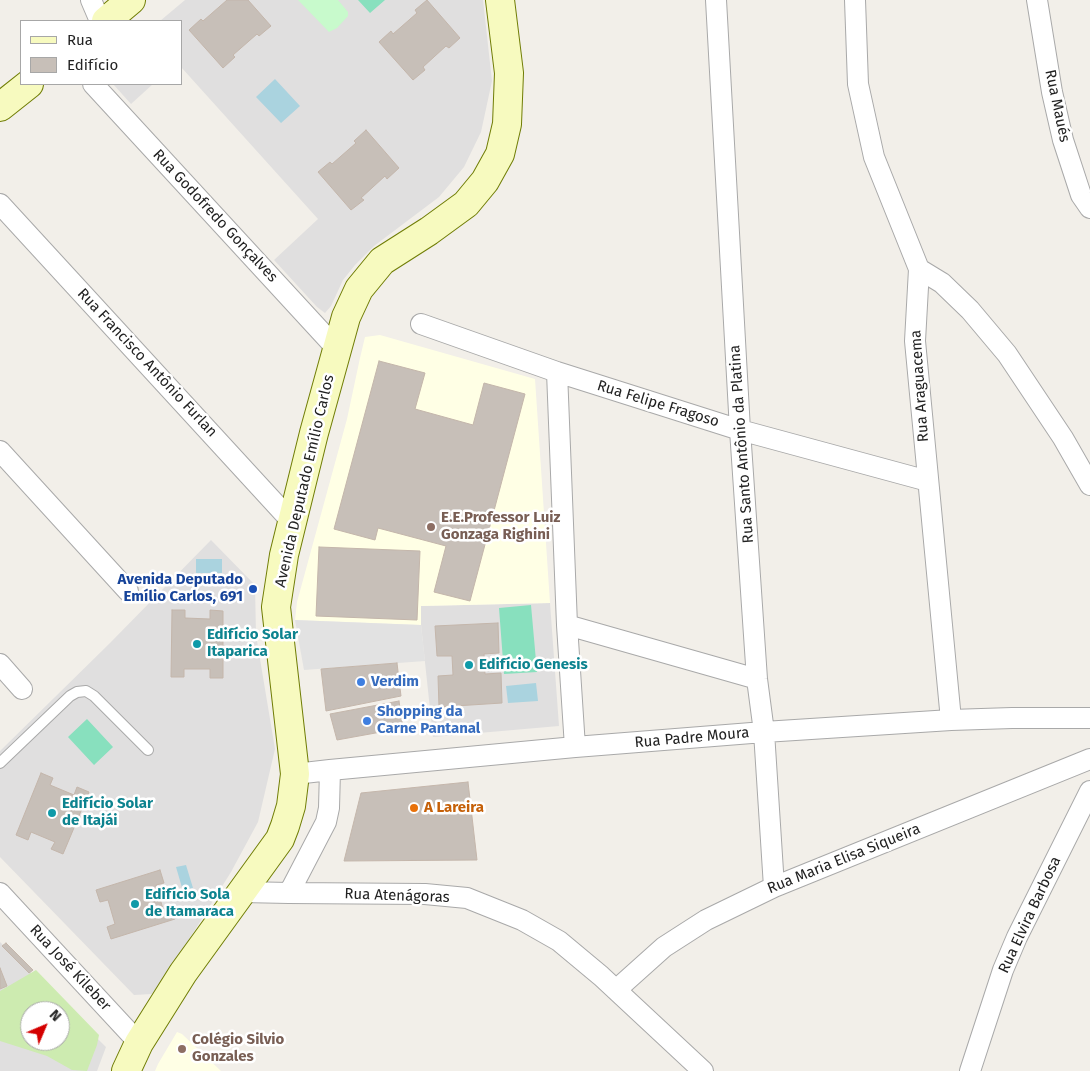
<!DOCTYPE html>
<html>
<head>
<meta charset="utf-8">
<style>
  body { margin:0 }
  #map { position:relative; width:1090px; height:1071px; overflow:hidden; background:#f2efe9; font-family:"Fira Sans",sans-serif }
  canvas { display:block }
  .legend { position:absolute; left:20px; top:20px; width:162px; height:65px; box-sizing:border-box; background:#fff; border:1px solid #a7a7a7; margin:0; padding:6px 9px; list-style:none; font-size:15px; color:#222 }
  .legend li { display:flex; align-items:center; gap:10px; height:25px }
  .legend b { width:25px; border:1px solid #a7a7a7 }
  .north { position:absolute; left:20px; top:1001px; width:50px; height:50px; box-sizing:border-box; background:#fff; border:1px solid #a7a7a7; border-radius:50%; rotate:45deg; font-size:14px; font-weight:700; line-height:20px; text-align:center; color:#222 }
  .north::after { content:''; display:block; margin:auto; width:18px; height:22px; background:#d40000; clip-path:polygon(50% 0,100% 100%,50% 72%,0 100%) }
</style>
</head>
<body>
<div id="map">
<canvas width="1090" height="1071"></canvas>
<ul class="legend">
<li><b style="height:6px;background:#f7fabf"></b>Rua</li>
<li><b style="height:14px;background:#c7bfb8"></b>Edifício</li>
</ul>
<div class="north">N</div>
</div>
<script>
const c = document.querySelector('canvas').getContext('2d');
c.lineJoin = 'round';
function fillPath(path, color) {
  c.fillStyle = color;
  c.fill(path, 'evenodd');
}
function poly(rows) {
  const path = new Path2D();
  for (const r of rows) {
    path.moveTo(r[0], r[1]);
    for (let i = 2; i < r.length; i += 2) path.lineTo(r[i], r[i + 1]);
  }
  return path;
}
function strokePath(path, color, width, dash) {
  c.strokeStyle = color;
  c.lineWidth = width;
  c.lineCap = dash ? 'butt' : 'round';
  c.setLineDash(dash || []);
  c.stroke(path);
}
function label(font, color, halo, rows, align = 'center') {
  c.font = font + ' "Fira Sans",sans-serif';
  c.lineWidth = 5;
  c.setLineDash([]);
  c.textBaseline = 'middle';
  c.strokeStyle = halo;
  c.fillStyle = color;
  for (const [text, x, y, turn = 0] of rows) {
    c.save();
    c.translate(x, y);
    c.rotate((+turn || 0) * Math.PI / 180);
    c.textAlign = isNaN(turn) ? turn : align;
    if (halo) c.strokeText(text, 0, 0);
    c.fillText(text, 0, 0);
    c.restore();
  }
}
fillPath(poly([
  [185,0,483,0,492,81,481,132,464,167,439,197,374,246,355,265,343,280,331,306,325,313,317,307,274,260,318,219,181,67,181,21,160,21],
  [113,84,153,84,131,104],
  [211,540,255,585,256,635,275,749,258,822,231,872,170,970,152,994,134,995,0,857,0,751,110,643],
  [550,603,559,726,433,737,421,625,421,606],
  [0,942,106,1047,97,1071,0,1071],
  [30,1011,60,1011,60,1041,30,1041]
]), '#e0dfdf');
fillPath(poly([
  [380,335,535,379,550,603,421,606,421,625,295,620,297,602,347,419,360,358,365,337],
  [177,1032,182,1034,221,1071,155,1071,158,1064]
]), '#ffffe5');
fillPath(poly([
  [36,970,99,1035,97,1045,87,1071,72,1070,47,1056,0,1041,0,991],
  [30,1011,60,1011,60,1041,30,1041]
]), '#cdebb0');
fillPath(poly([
  [298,0,338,0,348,12,348,16,337,28,329,32]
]), '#c8facc');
fillPath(poly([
  [358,0,385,0,370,13],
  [531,605,537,672,504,674,499,608],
  [87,719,113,747,94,765,68,737]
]), '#88e0be');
fillPath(poly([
  [295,620,421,625,425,661,304,670]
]), '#e2e2e2');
fillPath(poly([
  [275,79,300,106,281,123,256,97],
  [196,559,222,559,222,573,196,573],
  [536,683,538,701,508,703,506,686],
  [186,865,193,888,183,891,176,867]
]), '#aad3df');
const building = poly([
  [227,0,248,0,271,26,259,36,257,34,233,55,235,57,223,68,189,30,201,19,203,21,227,0],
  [427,0,460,38,449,48,446,46,423,67,425,70,413,80,379,42,391,31,393,34,417,13,415,10,427,0],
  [366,130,399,168,387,179,385,176,361,198,364,200,351,210,318,172,330,162,332,164,356,143,354,141,366,130],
  [379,361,425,373,415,409,473,425,484,383,525,394,470,601,434,592,446,546,378,528,375,540,334,529,379,361],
  [319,547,420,551,417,620,316,616,319,547],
  [172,610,185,610,185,618,210,619,210,610,223,611,223,678,210,678,210,669,184,669,184,677,171,677,172,610],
  [498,623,499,653,484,654,485,674,501,673,502,703,439,707,438,676,453,675,452,656,437,656,435,626,498,623],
  [397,663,401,696,326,711,321,669,397,663],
  [399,701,403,728,337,740,330,714,399,701],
  [41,773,53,778,50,785,74,795,77,787,89,792,63,854,51,849,55,842,31,832,28,840,16,835,41,773],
  [468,782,477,860,344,861,361,793,468,782],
  [160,870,164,883,156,885,163,909,171,907,175,919,111,939,107,927,115,924,108,900,100,902,96,890,160,870],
  [6,943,33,970,29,973,2,946,6,943],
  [0,968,7,986,0,989,0,968]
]);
fillPath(building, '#c7bfb8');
strokePath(building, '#c4b6ab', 1);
const lane = poly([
  [0,763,70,696,77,692,86,691,94,696,148,750]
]);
const street = poly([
  [91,0,100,21],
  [716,0,740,430,757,679,764,732,774,887],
  [855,0,858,84,874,157,919,269,915,341,951,720],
  [1037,0,1052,92,1063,140,1081,195,1090,208],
  [93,84,337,349],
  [0,204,293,523],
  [919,269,942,283,970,310,1007,354,1063,438,1090,485],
  [421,324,557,372,740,430,928,481],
  [557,372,567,625,575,747],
  [0,451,128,591],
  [567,625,757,679],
  [0,664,22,689],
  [295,774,330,770,575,747,764,732,951,720,1012,718,1090,718],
  [242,892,289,893,425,894,467,898,522,920,559,941,601,976,703,1071],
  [0,893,139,1043],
  [289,893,326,822,329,808,330,770],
  [616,990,664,947,706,920,774,887,1090,759],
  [970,1071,1003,970,1017,937,1090,791]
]);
const secondary = poly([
  [106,21,131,0],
  [0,107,29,84],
  [126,1071,139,1043,183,973,280,839,285,826,291,806,295,774,276,607,284,555,314,433,346,317,359,289,382,261,429,231,466,204,485,181,500,154,507,124,509,73,500,0]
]);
strokePath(lane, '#a9a9a9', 12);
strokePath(street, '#a9a9a9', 22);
strokePath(secondary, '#707d05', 30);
strokePath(lane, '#fff', 10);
strokePath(street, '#fff', 20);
strokePath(secondary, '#f7fabf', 28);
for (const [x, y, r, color] of [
  [431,527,5,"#8d6e63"],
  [253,589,5,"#1a4fb4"],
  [197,644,5,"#0f9aa8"],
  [469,665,5,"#0f9aa8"],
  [361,682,5,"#3f7fe0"],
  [367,721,5,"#3f7fe0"],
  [414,808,5,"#e8710a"],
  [52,813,5,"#0f9aa8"],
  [135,904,5,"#0f9aa8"],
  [182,1049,5,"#8d6e63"]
]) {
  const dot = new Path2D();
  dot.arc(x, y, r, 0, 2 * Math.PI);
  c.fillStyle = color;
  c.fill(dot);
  strokePath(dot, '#fff', 2);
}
label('15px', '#222', '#fff', [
  ["Rua Maués",1057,106,78],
  ["Rua Godofredo Gonçalves",215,216,47],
  ["Rua Francisco Antônio Furlan",147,363,47],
  ["Rua Araguacema",920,386,-94],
  ["Rua Felipe Fragoso",658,404,17],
  ["Rua Santo Antônio da Platina",742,444,-94],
  ["Avenida Deputado Emílio Carlos",305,481,-77],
  ["Rua Padre Moura",692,738,-5],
  ["Rua Maria Elisa Siqueira",844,859,-22],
  ["Rua Atenágoras",397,896,2],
  ["Rua Elvira Barbosa",1030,915,-65],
  ["Rua José Kileber",70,968,47]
]);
label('bold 15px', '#785e54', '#fff', [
  ["E.E.Professor Luiz",441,518],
  ["Gonzaga Righini",441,535],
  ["Colégio Silvio",192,1040],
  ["Gonzales",192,1057]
], 'left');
label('bold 15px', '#164399', '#fff', [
  ["Avenida Deputado",243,580],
  ["Emílio Carlos, 691",243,597]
], 'right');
label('bold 15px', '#0d838f', '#fff', [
  ["Edifício Solar",207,635],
  ["Itaparica",207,652],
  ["Edifício Genesis",479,665],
  ["Edifício Solar",62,804],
  ["de Itajái",62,821],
  ["Edifício Sola",145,895],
  ["de Itamaraca",145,912]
], 'left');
label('bold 15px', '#366cbe', '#fff', [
  ["Verdim",371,682],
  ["Shopping da",377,712],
  ["Carne Pantanal",377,729]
], 'left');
label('bold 15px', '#c56008', '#fff', [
  ["A Lareira",424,808]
], 'left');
</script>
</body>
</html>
